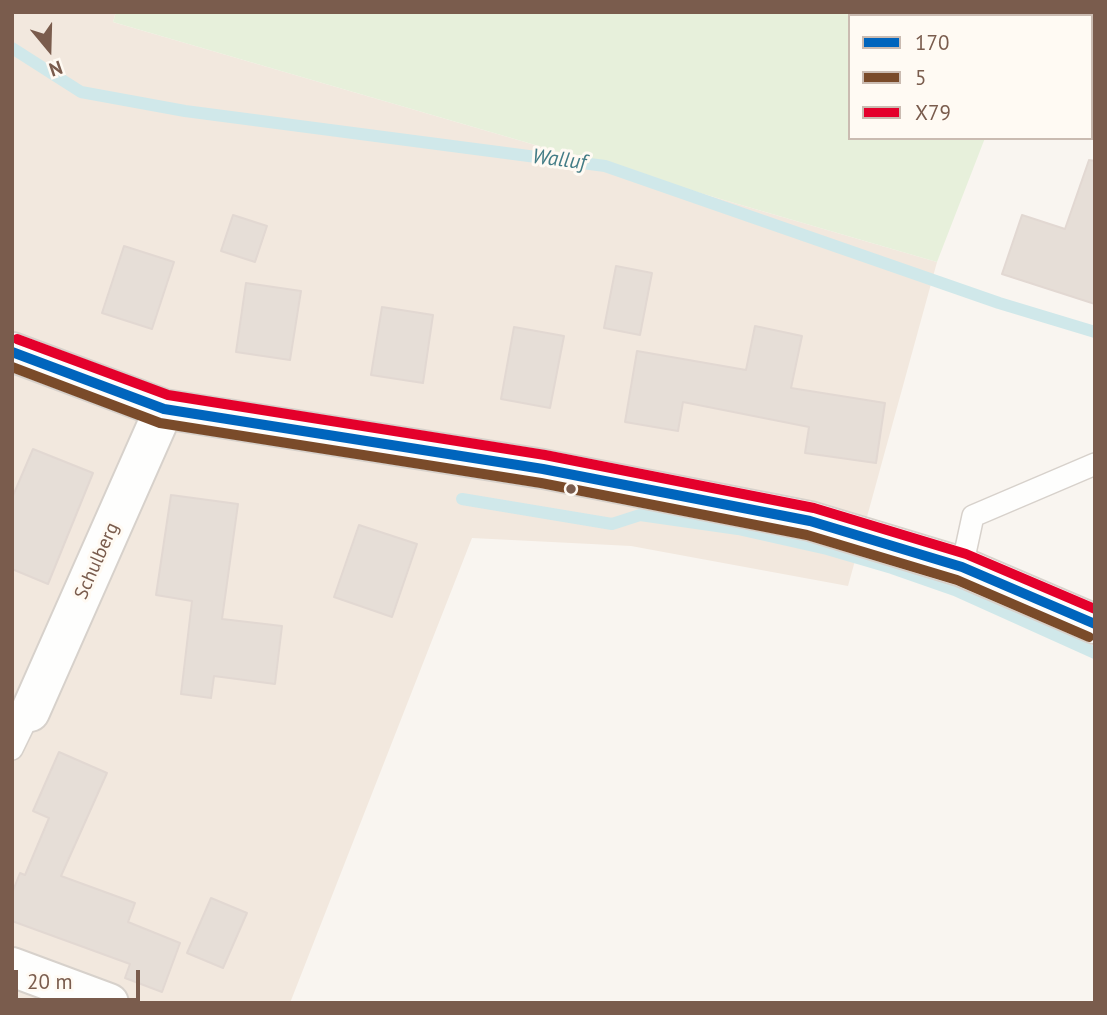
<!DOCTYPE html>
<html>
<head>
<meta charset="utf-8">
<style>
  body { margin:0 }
  #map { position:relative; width:1107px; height:1015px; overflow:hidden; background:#f9f5f0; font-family:"PT Sans",sans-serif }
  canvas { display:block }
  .frame { position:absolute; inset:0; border:14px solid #7a5c4d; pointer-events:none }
  .legend { position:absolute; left:848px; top:14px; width:245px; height:126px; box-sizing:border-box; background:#fffaf3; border:2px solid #cabbb1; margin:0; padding:9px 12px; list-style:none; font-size:21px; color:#7a5c4d }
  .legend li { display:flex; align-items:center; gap:14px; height:35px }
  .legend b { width:35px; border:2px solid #cabbb1 }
  .north { position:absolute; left:14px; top:14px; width:70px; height:70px; -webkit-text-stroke:5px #fffaf3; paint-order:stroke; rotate:161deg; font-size:19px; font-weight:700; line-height:28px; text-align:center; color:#7a5c4d }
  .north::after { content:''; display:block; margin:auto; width:24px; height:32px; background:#7a5c4d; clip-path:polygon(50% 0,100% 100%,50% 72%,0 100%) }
  .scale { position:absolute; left:14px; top:970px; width:126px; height:32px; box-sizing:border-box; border:4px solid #7a5c4d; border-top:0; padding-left:9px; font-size:21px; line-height:24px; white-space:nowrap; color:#7a5c4d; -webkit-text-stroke:5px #fffaf3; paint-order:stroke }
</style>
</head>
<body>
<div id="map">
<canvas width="1107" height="1015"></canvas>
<div class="frame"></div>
<ul class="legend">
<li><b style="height:9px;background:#0065bd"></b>170</li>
<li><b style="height:9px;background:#7a4b2a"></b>5</li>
<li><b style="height:9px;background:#e4002b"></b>X79</li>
</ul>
<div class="north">N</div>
<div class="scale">20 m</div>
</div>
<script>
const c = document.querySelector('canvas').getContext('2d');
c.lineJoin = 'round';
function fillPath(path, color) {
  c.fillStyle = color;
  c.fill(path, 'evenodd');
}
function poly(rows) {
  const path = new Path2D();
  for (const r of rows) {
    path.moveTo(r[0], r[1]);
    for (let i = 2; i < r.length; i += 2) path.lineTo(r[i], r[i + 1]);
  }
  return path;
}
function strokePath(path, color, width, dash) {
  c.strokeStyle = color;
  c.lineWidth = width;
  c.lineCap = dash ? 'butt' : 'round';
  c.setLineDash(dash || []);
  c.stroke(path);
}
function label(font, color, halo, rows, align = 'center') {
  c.font = font + ' "PT Sans",sans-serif';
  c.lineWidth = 6;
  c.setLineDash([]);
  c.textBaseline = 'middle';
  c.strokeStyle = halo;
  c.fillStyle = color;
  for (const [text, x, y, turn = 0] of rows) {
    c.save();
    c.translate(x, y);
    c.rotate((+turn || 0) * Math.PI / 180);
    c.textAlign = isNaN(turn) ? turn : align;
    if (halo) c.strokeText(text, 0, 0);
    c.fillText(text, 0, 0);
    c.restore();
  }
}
fillPath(poly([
  [12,12,116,12,113,22,937,262,848,586,631,546,472,538,290,1003,12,1003]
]), '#f2e8de');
fillPath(poly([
  [116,12,1034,12,1033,16,850,16,850,138,985,138,937,262,113,22]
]), '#e7f0db');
strokePath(poly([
  [12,48,81,92,185,111,605,166,999,303,1095,332],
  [462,499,612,524,640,515,738,529,827,549,892,568,955,590,1095,653]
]), '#d0e8ea', 12);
const building = poly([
  [1089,160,1095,161,1095,304,1002,274,1022,215,1065,229,1089,160],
  [233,215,267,226,255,262,221,251,233,215],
  [124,246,174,262,152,329,102,313,124,246],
  [616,266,652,273,640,335,604,328,616,266],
  [246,283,301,291,290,360,236,352,246,283],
  [382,307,433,315,423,383,371,375,382,307],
  [755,326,802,336,791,388,885,403,876,463,805,453,809,427,683,402,678,431,625,422,637,351,746,370,755,326],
  [514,327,564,336,550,408,501,399,514,327],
  [33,449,93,473,48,584,12,569,12,498,33,449],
  [171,495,238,504,222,619,282,626,275,684,214,676,211,698,181,694,192,601,156,595,171,495],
  [359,525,417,544,392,617,334,597,359,525],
  [59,752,107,773,61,876,135,903,128,922,180,943,162,992,125,978,130,964,12,921,12,893,20,873,25,875,49,818,33,811,59,752],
  [211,898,247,913,223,968,187,953,211,898]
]);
fillPath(building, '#e6ded7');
strokePath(building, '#e2d8d2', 2);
const lane = poly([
  [962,567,973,516,1095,464],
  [12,749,30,712]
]);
const street = poly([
  [12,352,164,409,543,469,810,521,962,567,1095,624],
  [30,712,164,409],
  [12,967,109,1003]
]);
strokePath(lane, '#d7d1cb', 24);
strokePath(street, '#d7d1cb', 42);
strokePath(lane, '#fefefd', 21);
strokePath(street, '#fefefd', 38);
strokePath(poly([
  [12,352,164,409,543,469,810,521,962,567,1095,624]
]), '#0065bd', 10);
strokePath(poly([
  [12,367,160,423,541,483,807,535,957,580,1089,637]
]), '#7a4b2a', 10);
strokePath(poly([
  [17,339,168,395,545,455,814,508,966,554,1095,609]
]), '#e4002b', 10);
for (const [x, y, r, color] of [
  [571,489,6,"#7a5c4d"]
]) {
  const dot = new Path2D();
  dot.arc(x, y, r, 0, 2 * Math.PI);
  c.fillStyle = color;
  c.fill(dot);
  strokePath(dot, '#fffaf3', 2.5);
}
label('19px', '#7a5c4d', '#fffaf3', [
  ["Schulberg",97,561,-66]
]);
label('italic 21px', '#437c86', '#fffaf3', [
  ["Walluf",559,160,7]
]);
</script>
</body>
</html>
